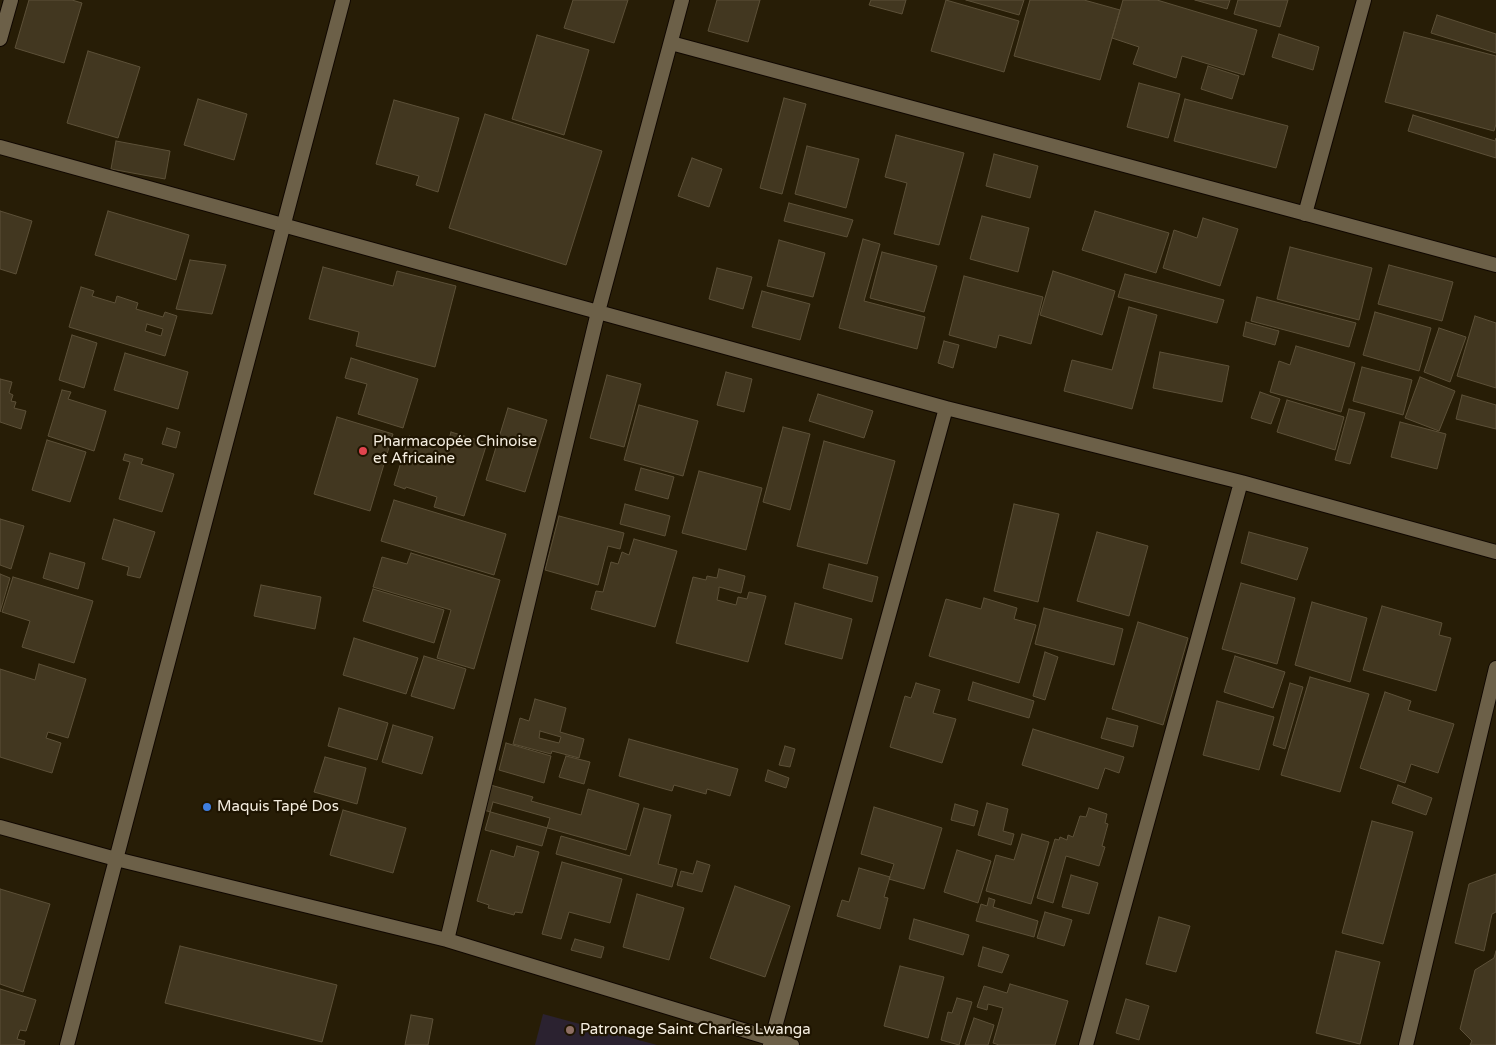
<!DOCTYPE html>
<html>
<head>
<meta charset="utf-8">
<style>
  body { margin:0 }
  canvas { display:block; background:#271d06 }
</style>
</head>
<body>
<canvas width="1496" height="1045"></canvas>
<script>
const c = document.querySelector('canvas').getContext('2d');
c.lineJoin = 'round';
function fillPath(path, color) {
  c.fillStyle = color;
  c.fill(path, 'evenodd');
}
function poly(rows) {
  const path = new Path2D();
  for (const r of rows) {
    path.moveTo(r[0], r[1]);
    for (let i = 2; i < r.length; i += 2) path.lineTo(r[i], r[i + 1]);
  }
  return path;
}
function strokePath(path, color, width, dash) {
  c.strokeStyle = color;
  c.lineWidth = width;
  c.lineCap = dash ? 'butt' : 'round';
  c.setLineDash(dash || []);
  c.stroke(path);
}
function label(font, color, halo, rows, align = 'center') {
  c.font = font + ' "Varela Round",sans-serif';
  c.lineWidth = 4.5;
  c.setLineDash([]);
  c.textBaseline = 'middle';
  c.strokeStyle = halo;
  c.fillStyle = color;
  for (const [text, x, y, turn = 0] of rows) {
    c.save();
    c.translate(x, y);
    c.rotate((+turn || 0) * Math.PI / 180);
    c.textAlign = isNaN(turn) ? turn : align;
    if (halo) c.strokeText(text, 0, 0);
    c.fillText(text, 0, 0);
    c.restore();
  }
}
fillPath(poly([
  [543,1014,657,1045,535,1045]
]), '#2b2230');
const building = poly([
  [29,0,72,0,82,3,64,63,15,48,29,0],
  [573,0,628,0,614,43,564,28,573,0],
  [717,0,760,0,748,42,708,31,717,0],
  [871,0,906,0,902,14,869,5,871,0],
  [946,0,1019,21,1004,72,931,51,946,0],
  [966,0,1024,0,1019,15,966,0],
  [1030,0,1084,0,1120,10,1100,80,1014,56,1030,0],
  [1123,0,1157,0,1257,30,1244,75,1182,56,1176,78,1133,64,1139,47,1112,38,1123,0],
  [1195,0,1230,0,1227,9,1195,0],
  [1238,0,1288,0,1280,27,1234,14,1238,0],
  [1437,15,1496,34,1496,53,1431,33,1437,15],
  [1404,32,1496,56,1496,124,1494,131,1385,102,1404,32],
  [1279,34,1319,47,1313,70,1272,57,1279,34],
  [537,35,589,50,564,135,512,119,537,35],
  [88,51,140,67,118,138,67,123,88,51],
  [1208,66,1239,76,1232,99,1201,89,1208,66],
  [1139,83,1180,94,1168,138,1127,127,1139,83],
  [784,98,806,104,782,194,760,188,784,98],
  [198,99,247,114,234,160,184,145,198,99],
  [1185,99,1288,126,1276,168,1174,141,1185,99],
  [394,100,459,118,438,192,416,185,419,176,376,164,394,100],
  [485,114,602,151,566,265,449,228,485,114],
  [1413,115,1495,141,1496,138,1496,158,1408,131,1413,115],
  [896,135,964,153,939,245,894,234,907,183,885,177,896,135],
  [116,141,170,151,165,179,111,169,116,141],
  [807,146,859,159,846,208,795,194,807,146],
  [994,154,1038,166,1030,198,986,186,994,154],
  [692,158,722,169,709,207,678,196,692,158],
  [789,203,853,220,847,237,784,221,789,203],
  [0,211,32,221,16,274,0,269,0,211],
  [108,211,189,235,176,280,95,255,108,211],
  [1095,211,1169,233,1156,273,1082,250,1095,211],
  [982,216,1029,228,1018,272,970,259,982,216],
  [1203,218,1238,229,1220,286,1163,268,1174,230,1197,238,1203,218],
  [863,239,880,244,864,301,925,317,917,349,839,328,863,239],
  [779,240,825,253,813,297,767,286,779,240],
  [1290,247,1372,268,1359,320,1277,299,1290,247],
  [882,252,937,266,924,312,870,298,882,252],
  [190,260,226,265,212,314,176,309,190,260],
  [1389,265,1453,282,1442,321,1378,304,1389,265],
  [323,267,393,286,397,271,456,286,435,367,356,346,359,332,309,319,323,267],
  [717,268,752,277,743,309,709,299,717,268],
  [1053,271,1115,291,1102,335,1040,315,1053,271],
  [1125,274,1224,300,1217,323,1118,297,1125,274],
  [964,276,1043,297,1031,344,999,335,996,348,949,335,964,276],
  [81,287,94,291,92,296,115,303,117,296,138,303,136,309,163,317,165,312,177,316,165,356,69,327,81,287],
  [147,324,163,329,161,336,145,331,147,324],
  [762,291,810,304,800,340,752,327,762,291],
  [1257,297,1356,323,1349,347,1251,321,1257,297],
  [1129,307,1157,315,1132,409,1064,391,1072,360,1112,370,1129,307],
  [1375,312,1431,328,1419,371,1363,355,1375,312],
  [1475,316,1496,323,1496,388,1457,376,1475,316],
  [1246,322,1279,331,1275,345,1243,336,1246,322],
  [1439,328,1466,337,1450,382,1424,372,1439,328],
  [72,335,97,343,84,388,59,380,72,335],
  [944,341,959,345,953,368,938,363,944,341],
  [1296,346,1355,363,1341,412,1270,392,1279,361,1290,365,1296,346],
  [1160,352,1229,366,1222,402,1153,388,1160,352],
  [125,353,188,372,178,409,114,390,125,353],
  [351,358,418,379,403,428,358,414,367,384,345,378,351,358],
  [1362,367,1412,380,1403,415,1353,401,1362,367],
  [726,372,752,379,744,412,717,405,726,372],
  [607,375,641,384,624,447,590,438,607,375],
  [1420,377,1455,391,1439,431,1405,418,1420,377],
  [0,379,12,382,9,393,13,395,11,401,16,402,14,408,26,411,21,429,0,422,0,379],
  [62,390,71,392,68,399,106,411,94,451,48,436,62,390],
  [1260,392,1280,399,1271,424,1251,418,1260,392],
  [818,394,873,411,864,438,809,421,818,394],
  [1462,395,1496,405,1496,429,1456,419,1462,395],
  [1287,400,1344,417,1335,450,1277,432,1287,400],
  [639,405,698,421,683,476,624,460,639,405],
  [508,408,547,420,525,492,486,480,508,408],
  [1349,409,1365,413,1350,464,1335,460,1349,409],
  [337,417,393,434,370,511,314,494,337,417],
  [1400,422,1446,434,1437,469,1391,457,1400,422],
  [783,427,810,434,790,510,763,502,783,427],
  [167,428,180,432,176,448,162,444,167,428],
  [451,432,487,443,464,516,434,507,437,497,406,487,405,489,394,485,409,436,447,447,451,432],
  [47,440,86,452,70,502,32,490,47,440],
  [824,441,895,461,867,564,797,546,824,441],
  [125,454,143,459,141,464,174,474,162,512,119,499,130,462,123,460,125,454],
  [641,468,674,477,668,499,635,490,641,468],
  [699,471,762,488,746,550,682,533,699,471],
  [394,500,506,534,494,575,381,541,394,500],
  [625,504,670,516,665,536,620,524,625,504],
  [1014,504,1059,514,1038,602,994,591,1014,504],
  [559,516,624,533,620,549,608,546,598,585,545,570,559,516],
  [0,519,24,526,11,569,0,565,0,519],
  [114,519,155,532,140,578,127,575,129,567,102,559,114,519],
  [1097,532,1148,546,1129,616,1077,601,1097,532],
  [1249,532,1308,548,1297,580,1241,563,1249,532],
  [634,539,677,551,655,627,591,609,596,591,603,592,611,562,618,564,622,552,629,555,634,539],
  [50,553,85,563,78,589,43,578,50,553],
  [411,553,500,580,474,669,437,658,451,610,373,587,382,557,407,564,411,553],
  [829,564,878,577,872,602,823,588,829,564],
  [719,569,745,576,741,593,719,587,719,590,717,600,736,605,738,597,747,599,749,592,766,596,748,662,676,643,693,577,706,580,707,576,717,578,719,569],
  [0,574,10,578,0,612,0,574],
  [13,577,93,601,74,663,22,647,30,621,2,612,13,577],
  [1241,583,1295,598,1277,664,1222,649,1241,583],
  [261,585,321,597,315,629,254,616,261,585],
  [373,589,444,610,434,643,363,621,373,589],
  [984,598,1017,608,1014,619,1036,625,1019,683,929,656,946,599,981,609,984,598],
  [1312,602,1367,618,1350,682,1295,665,1312,602],
  [795,603,852,619,842,659,785,644,795,603],
  [1382,606,1442,623,1439,635,1451,638,1436,691,1363,670,1382,606],
  [1044,608,1123,629,1114,665,1035,644,1044,608],
  [1138,622,1188,638,1163,725,1112,709,1138,622],
  [354,638,418,658,406,694,343,675,354,638],
  [1045,652,1058,657,1045,700,1033,696,1045,652],
  [424,656,466,669,454,709,411,696,424,656],
  [1235,656,1285,672,1273,708,1224,692,1235,656],
  [39,664,86,679,68,738,48,732,46,738,61,743,52,773,0,757,0,669,35,680,39,664],
  [1310,677,1369,694,1340,792,1281,775,1310,677],
  [973,682,1034,701,1029,718,968,700,973,682],
  [916,683,940,690,933,713,956,719,942,763,890,747,905,696,911,698,916,683],
  [1290,683,1303,687,1285,749,1273,745,1290,683],
  [1385,692,1411,701,1408,710,1454,724,1438,773,1411,764,1405,783,1360,768,1385,692],
  [535,699,566,708,560,732,584,739,579,758,552,751,551,754,513,744,520,718,529,721,535,699],
  [540,731,561,737,559,743,539,738,540,731],
  [1217,701,1274,717,1259,770,1203,755,1217,701],
  [339,708,388,723,377,760,328,746,339,708],
  [1107,718,1138,726,1133,747,1101,738,1107,718],
  [393,725,433,737,422,774,382,762,393,725],
  [1033,729,1124,757,1119,773,1105,768,1098,789,1022,765,1033,729],
  [629,739,738,769,730,796,707,789,706,794,674,785,672,791,619,776,629,739],
  [506,743,551,756,544,783,499,770,506,743],
  [785,746,795,749,790,767,779,765,785,746],
  [566,756,590,762,584,784,559,777,566,756],
  [325,757,366,768,357,804,314,792,325,757],
  [768,770,789,778,786,788,765,781,768,770],
  [487,784,533,797,531,801,581,815,588,789,639,804,626,850,480,809,487,784],
  [1398,785,1432,798,1426,815,1392,803,1398,785],
  [493,802,550,818,542,846,485,830,493,802],
  [987,803,1008,809,1003,831,1014,834,1011,845,978,835,987,803],
  [955,804,978,811,974,826,951,820,955,804],
  [874,807,942,828,924,889,889,879,894,864,861,854,874,807],
  [644,808,671,815,658,864,677,869,672,887,556,854,561,836,630,856,644,808],
  [1089,808,1107,814,1105,823,1108,824,1102,846,1105,847,1099,866,1066,856,1053,903,1037,898,1055,839,1059,840,1060,837,1067,840,1068,835,1073,837,1080,816,1086,817,1089,808],
  [343,810,406,828,393,873,330,855,343,810],
  [1372,821,1413,832,1383,944,1342,933,1372,821],
  [1022,834,1049,842,1031,904,986,891,996,855,1014,860,1022,834],
  [517,846,539,852,522,913,515,912,514,915,488,908,489,905,477,901,491,850,514,857,517,846],
  [957,850,991,861,978,903,944,892,957,850],
  [697,861,710,865,702,892,677,885,681,871,693,874,697,861],
  [562,862,622,879,610,923,569,912,561,939,542,934,562,862],
  [859,868,890,877,884,897,888,898,880,929,837,916,842,900,849,902,859,868],
  [1496,874,1496,912,1492,914,1484,951,1455,943,1469,884,1496,874],
  [1071,875,1098,883,1089,914,1062,907,1071,875],
  [735,886,790,906,765,977,710,958,735,886],
  [0,889,50,904,23,992,0,984,0,889],
  [637,894,684,908,669,960,623,947,637,894],
  [989,898,995,900,993,907,1038,921,1034,937,976,921,981,904,987,906,989,898],
  [1045,912,1072,920,1064,946,1037,938,1045,912],
  [1159,917,1190,926,1176,972,1146,964,1159,917],
  [914,919,969,935,963,955,909,939,914,919],
  [575,939,604,947,601,958,571,950,575,939],
  [180,946,337,985,322,1042,165,1003,180,946],
  [983,947,1009,955,1002,973,978,966,983,947],
  [1336,951,1380,962,1360,1044,1316,1033,1336,951],
  [1496,951,1496,1045,1470,1045,1472,1041,1460,1029,1475,970,1494,958,1496,951],
  [900,966,944,977,928,1038,884,1026,900,966],
  [1010,984,1068,1001,1055,1045,999,1045,993,1043,1003,1008,988,1004,987,1010,977,1007,984,986,1007,993,1010,984],
  [0,989,36,1000,26,1031,20,1030,17,1039,25,1041,24,1045,0,1045,0,989],
  [957,998,972,1002,959,1045,941,1040,948,1012,952,1013,957,998],
  [1126,999,1149,1006,1139,1040,1116,1033,1126,999],
  [411,1015,433,1019,428,1045,405,1045,411,1015],
  [974,1018,994,1025,988,1045,965,1045,974,1018]
]);
fillPath(building, '#423720');
strokePath(building, '#5c5038', 1);
const minor = poly([
  [0,39,11,0],
  [671,43,1496,265],
  [0,147,946,408,1241,482,1496,552],
  [1305,214,1364,0],
  [0,827,116,859,447,940,792,1045],
  [447,940,598,312,682,0],
  [770,1045,946,408],
  [1086,1045,1241,482],
  [1406,1045,1496,668]
]);
const tertiary = poly([
  [67,1045,343,0]
]);
strokePath(minor, '#100700', 16);
strokePath(tertiary, '#100700', 16);
strokePath(minor, '#6c6048', 14);
strokePath(tertiary, '#6c6048', 14);
for (const [x, y, r, color] of [
  [363,451,5,"#e0444e"],
  [207,807,5,"#3f7fe0"],
  [570,1030,5,"#8d6e63"]
]) {
  const dot = new Path2D();
  dot.arc(x, y, r, 0, 2 * Math.PI);
  c.fillStyle = color;
  c.fill(dot);
  strokePath(dot, '#1e1400', 2);
}
label('15px', '#f4eddf', '#1e1400', [
  ["Pharmacopée Chinoise",373,442],
  ["et Africaine",373,459],
  ["Maquis Tapé Dos",217,807],
  ["Patronage Saint Charles Lwanga",580,1030]
], 'left');
</script>
</body>
</html>
